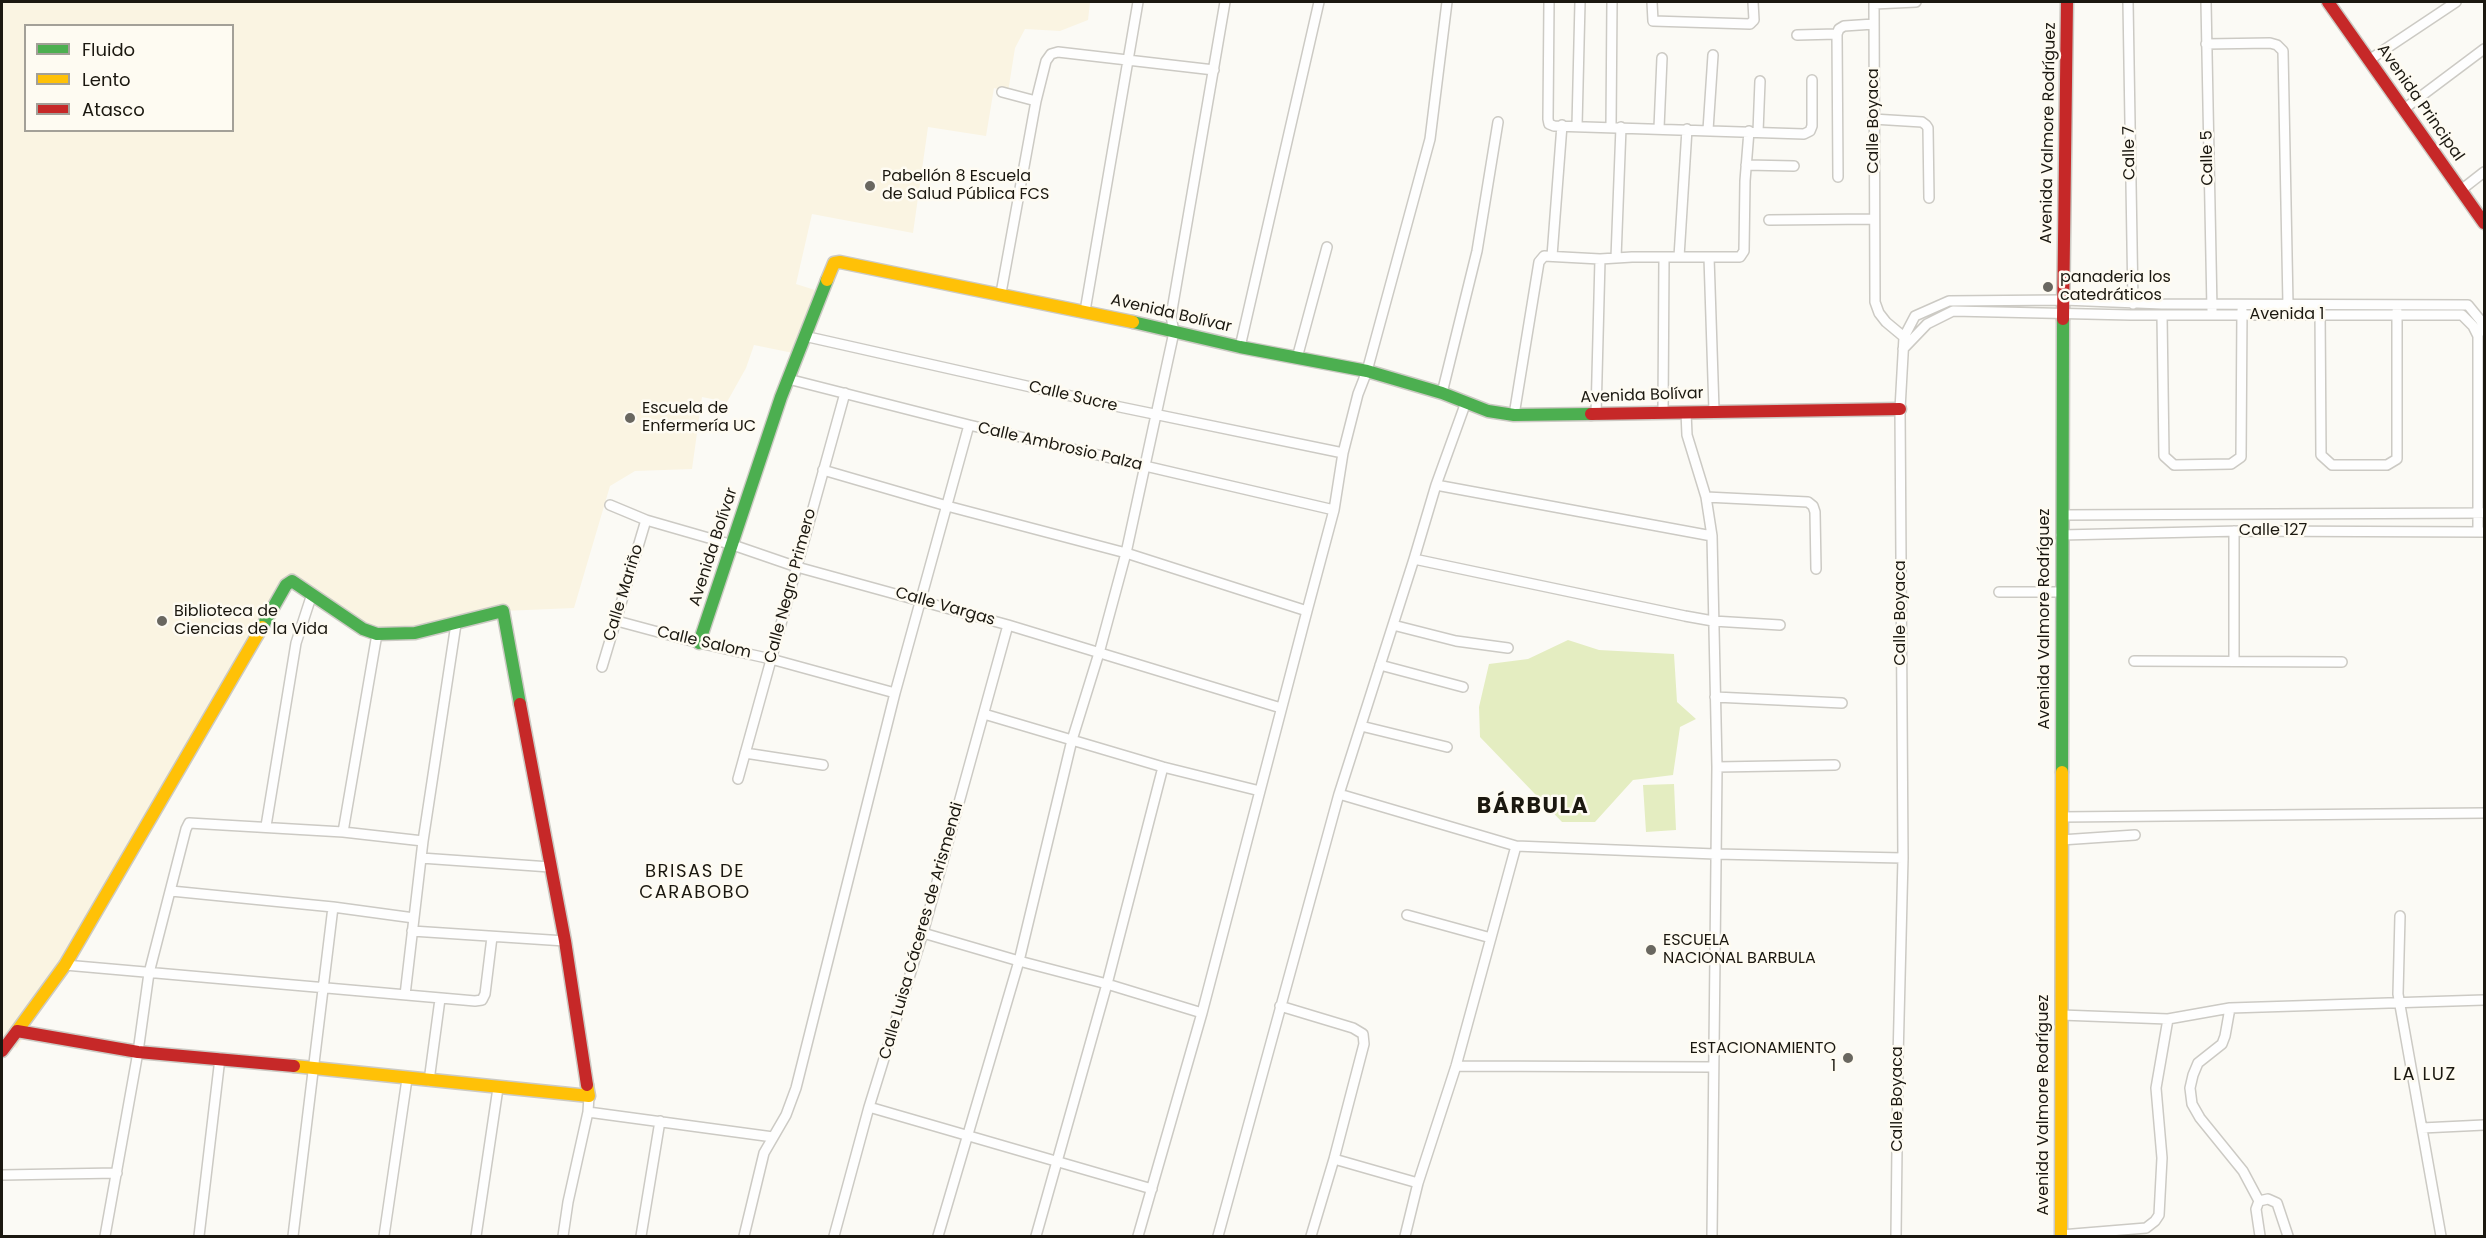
<!DOCTYPE html>
<html>
<head>
<meta charset="utf-8">
<style>
  body { margin:0 }
  #map { position:relative; width:2486px; height:1238px; overflow:hidden; background:#fbfaf5; font-family:Poppins,sans-serif }
  canvas { display:block }
  .frame { position:absolute; inset:0; border:3px solid #1b1810; pointer-events:none }
  .legend { position:absolute; left:24px; top:24px; width:210px; height:108px; box-sizing:border-box; background:#fefbf2; border:2px solid #a3a098; margin:0; padding:8px 10px; list-style:none; font-size:18px; color:#1b1810 }
  .legend li { display:flex; align-items:center; gap:12px; height:30px }
  .legend b { width:30px; border:2px solid #a3a098 }
</style>
</head>
<body>
<div id="map">
<canvas width="2486" height="1238"></canvas>
<div class="frame"></div>
<ul class="legend">
<li><b style="height:8px;background:#4caf50"></b>Fluido</li>
<li><b style="height:8px;background:#ffc107"></b>Lento</li>
<li><b style="height:8px;background:#c62828"></b>Atasco</li>
</ul>
</div>
<script>
const c = document.querySelector('canvas').getContext('2d');
c.lineJoin = 'round';
function fillPath(path, color) {
  c.fillStyle = color;
  c.fill(path, 'evenodd');
}
function poly(rows) {
  const path = new Path2D();
  for (const r of rows) {
    path.moveTo(r[0], r[1]);
    for (let i = 2; i < r.length; i += 2) path.lineTo(r[i], r[i + 1]);
  }
  return path;
}
function strokePath(path, color, width, dash) {
  c.strokeStyle = color;
  c.lineWidth = width;
  c.lineCap = dash ? 'butt' : 'round';
  c.setLineDash(dash || []);
  c.stroke(path);
}
function label(font, color, halo, rows, align = 'center') {
  c.font = font + ' Poppins,sans-serif';
  c.lineWidth = 5;
  c.setLineDash([]);
  c.textBaseline = 'middle';
  c.strokeStyle = halo;
  c.fillStyle = color;
  for (const [text, x, y, turn = 0] of rows) {
    c.save();
    c.translate(x, y);
    c.rotate((+turn || 0) * Math.PI / 180);
    c.textAlign = isNaN(turn) ? turn : align;
    if (halo) c.strokeText(text, 0, 0);
    c.fillText(text, 0, 0);
    c.restore();
  }
}
fillPath(poly([
  [2,2,1090,2,1088,20,1060,31,1025,29,1015,48,1008,92,994,88,986,136,928,127,913,233,812,214,796,284,815,290,793,353,754,345,746,368,727,402,702,397,692,469,635,471,610,486,574,608,503,611,456,624,378,630,290,578,17,1048,2,1043],
  [26,26,232,26,232,130,26,130]
]), '#faf4e2');
fillPath(poly([
  [1568,640,1599,650,1674,654,1677,702,1696,719,1680,727,1673,775,1633,780,1595,822,1562,822,1480,737,1479,707,1489,664,1528,659],
  [1674,784,1676,830,1646,832,1643,785]
]), '#e4edc1');
const street = poly([
  [1549,2,1548,119,1549,124,1554,126,1804,134,1810,131,1812,126,1812,80],
  [1652,2,1653,21,1750,24,1754,20,1753,2],
  [1874,2,1875,302,1879,313,1886,322,1904,337,1900,409,1903,858,1898,1059,1896,1236],
  [2128,2,2133,304],
  [2206,2,2212,310],
  [1874,4,1916,2],
  [1797,35,1837,34],
  [2206,44,2270,43,2277,45,2283,51,2288,305],
  [2369,60,2456,2],
  [1002,92,1036,101],
  [2404,109,2484,49],
  [1873,119,1922,122,1926,125,1928,128,1929,198],
  [1577,126,1580,2],
  [1611,127,1612,2],
  [1659,128,1662,58],
  [1708,130,1713,55],
  [1758,132,1760,81],
  [1746,165,1794,166],
  [1838,177,1837,34,1839,29,1844,26,1874,24],
  [2461,190,2484,172],
  [1769,220,1874,219],
  [1552,256,1562,125],
  [1679,257,1687,129],
  [1709,257,1714,410],
  [1616,258,1621,127],
  [1001,293,1036,101,1046,61,1051,54,1058,52,1214,70],
  [2320,309,2321,455,2332,465,2387,465,2397,459,2397,311],
  [1085,311,1138,2],
  [2162,315,2164,456,2174,465,2231,464,2241,457,2242,310],
  [804,336,1120,407,1343,453],
  [1904,337,1915,316,1949,301,2064,300,2162,304,2468,305,2481,321,2484,331],
  [1240,347,1319,2],
  [1903,349,1927,324,1953,311,2131,315,2462,315,2473,326,2478,336,2478,532],
  [1297,358,1327,247],
  [788,379,969,425,1334,510],
  [1442,393,1477,251,1498,122],
  [1686,412,1687,435,1706,497,1712,536,1717,767,1712,1236],
  [1663,413,1664,257],
  [1514,415,1539,262,1544,256,1600,259,1632,257,1740,257,1744,251,1745,181,1749,131],
  [1596,415,1600,259],
  [823,470,947,506,1126,553,1307,611],
  [1436,485,1712,536],
  [1706,497,1808,502,1813,506,1815,512,1816,569],
  [610,505,646,520,733,545,797,567,1008,625,1281,708],
  [2062,515,2484,513],
  [2234,531,2234,660],
  [2061,535,2240,531,2484,532],
  [1414,559,1685,616,1713,621,1780,625],
  [1999,592,2061,592],
  [617,621,699,643,771,659,895,693],
  [1393,625,1456,641,1508,648],
  [2134,661,2342,662],
  [1380,665,1463,687],
  [602,667,646,520],
  [1715,697,1842,703],
  [984,714,1163,767,1260,791],
  [1361,726,1447,747],
  [745,753,823,765],
  [1717,767,1835,765],
  [738,779,845,393],
  [1339,794,1516,846,1715,854,1903,858],
  [2061,817,2484,813],
  [266,826,296,643,312,594],
  [343,832,377,634],
  [2061,840,2135,835],
  [421,858,550,867],
  [171,891,333,907,414,918],
  [1407,915,1491,938],
  [2400,916,2398,994,2441,1236],
  [412,931,565,941],
  [923,933,1019,961,1107,984,1202,1013],
  [65,965,475,1001,482,1000,485,994,492,937],
  [405,995,423,841,456,624],
  [1280,1006,1353,1028,1363,1034,1364,1044,1334,1159,1311,1236],
  [2230,1008,2225,1036,2222,1044,2198,1063,2193,1075,2190,1088,2192,1104,2200,1118,2243,1171,2259,1201,2256,1209,2260,1236],
  [2061,1015,2168,1019,2230,1008,2484,1000],
  [1456,1066,1713,1067],
  [429,1081,440,999],
  [869,1107,1152,1189],
  [588,1112,773,1137],
  [2422,1128,2484,1125],
  [1334,1159,1418,1183],
  [2,1175,117,1173],
  [2259,1201,2268,1199,2277,1203,2288,1236],
  [2061,1235,2146,1228,2155,1221,2159,1215,2162,1158,2156,1088,2168,1019],
  [105,1236,138,1052,149,973,186,829,189,823,343,832,423,841],
  [199,1236,220,1058],
  [293,1236,333,907],
  [384,1236,407,1079],
  [476,1236,498,1088],
  [563,1236,568,1202,588,1112,589,1096],
  [641,1236,660,1121],
  [744,1236,764,1153,786,1115,796,1088,895,693,969,425],
  [834,1236,869,1107,923,933,1008,625],
  [938,1236,1019,961,1072,740,1099,653,1126,553,1174,332,1171,316,1225,2],
  [1036,1236,1107,984,1163,767],
  [1138,1236,1202,1013,1307,611,1334,510,1343,453,1358,394,1367,371,1430,139,1447,2],
  [1218,1236,1339,794,1414,559,1436,485,1466,402],
  [1405,1236,1418,1183,1456,1066,1516,846]
]);
const fast = poly([
  [1133,322,1240,347,1367,371,1442,393,1488,411,1514,415,1591,414],
  [262,627,286,585,292,581,363,629,377,634,415,633,503,611,520,704],
  [699,643,781,397,827,280],
  [2062,772,2063,319]
]);
const slow = poly([
  [827,280,834,263,840,262,1133,322],
  [17,1031,65,965,262,627],
  [294,1066,589,1096,587,1085],
  [2061,1236,2062,772]
]);
const jam = poly([
  [2328,2,2484,223],
  [2063,319,2067,2],
  [1591,414,1900,409],
  [520,704,565,941,587,1085],
  [2,1051,17,1031,138,1052,294,1066]
]);
strokePath(street, '#cccac4', 12);
strokePath(fast, '#cccac4', 15);
strokePath(slow, '#cccac4', 15);
strokePath(jam, '#cccac4', 15);
strokePath(street, '#fefefe', 9);
strokePath(fast, '#4caf50', 12);
strokePath(slow, '#ffc107', 12);
strokePath(jam, '#c62828', 12);
for (const [x, y, r, color] of [
  [870,186,6,"#696760"],
  [2048,287,6,"#696760"],
  [630,418,6,"#696760"],
  [162,621,6,"#696760"],
  [1651,950,6,"#696760"],
  [1848,1058,6,"#696760"]
]) {
  const dot = new Path2D();
  dot.arc(x, y, r, 0, 2 * Math.PI);
  c.fillStyle = color;
  c.fill(dot);
  strokePath(dot, '#fefbf2', 2);
}
label('16px', '#1b1810', '#fefbf2', [
  ["Avenida Principal",2420,103,55],
  ["Calle Boyaca",1874,121,-90],
  ["Avenida Valmore Rodríguez",2049,133,-89],
  ["Calle 7",2130,153,-91],
  ["Calle 5",2208,158,-91],
  ["Avenida Bolívar",1171,314,13],
  ["Avenida 1",2287,315],
  ["Avenida Bolívar",1642,396,-2],
  ["Calle Sucre",1073,397,13],
  ["Calle Ambrosio Palza",1060,447,13],
  ["Calle 127",2273,531],
  ["Avenida Bolívar",714,547,-72],
  ["Calle Negro Primero",791,586,-75],
  ["Calle Mariño",624,593,-73],
  ["Calle Vargas",945,607,16],
  ["Calle Boyaca",1901,613,-90],
  ["Avenida Valmore Rodríguez",2045,619,-90],
  ["Calle Salom",704,643,13],
  ["Calle Luisa Cáceres de Arismendi",922,931,-74],
  ["Calle Boyaca",1898,1099,-90],
  ["Avenida Valmore Rodríguez",2044,1105,-90]
]);
label('16px', '#1b1810', '#fefbf2', [
  ["Pabellón 8 Escuela",882,177],
  ["de Salud Pública FCS",882,195],
  ["panaderia los",2060,278],
  ["catedráticos",2060,296],
  ["Escuela de",642,409],
  ["Enfermería UC",642,427],
  ["Biblioteca de",174,612],
  ["Ciencias de la Vida",174,630],
  ["ESCUELA",1663,941],
  ["NACIONAL BARBULA",1663,959],
  ["ESTACIONAMIENTO",1836,1049,"right"],
  ["1",1836,1067,"right"]
], 'left');
c.letterSpacing = '1.5px';
label('18px', '#1b1810', '#fefbf2', [
  ["BRISAS DE",695,872],
  ["CARABOBO",695,893],
  ["LA LUZ",2425,1075]
]);
c.letterSpacing = '0px';
c.letterSpacing = '1.5px';
label('bold 22px', '#1b1810', '#fefbf2', [
  ["BÁRBULA",1533,807]
]);
c.letterSpacing = '0px';
</script>
</body>
</html>
